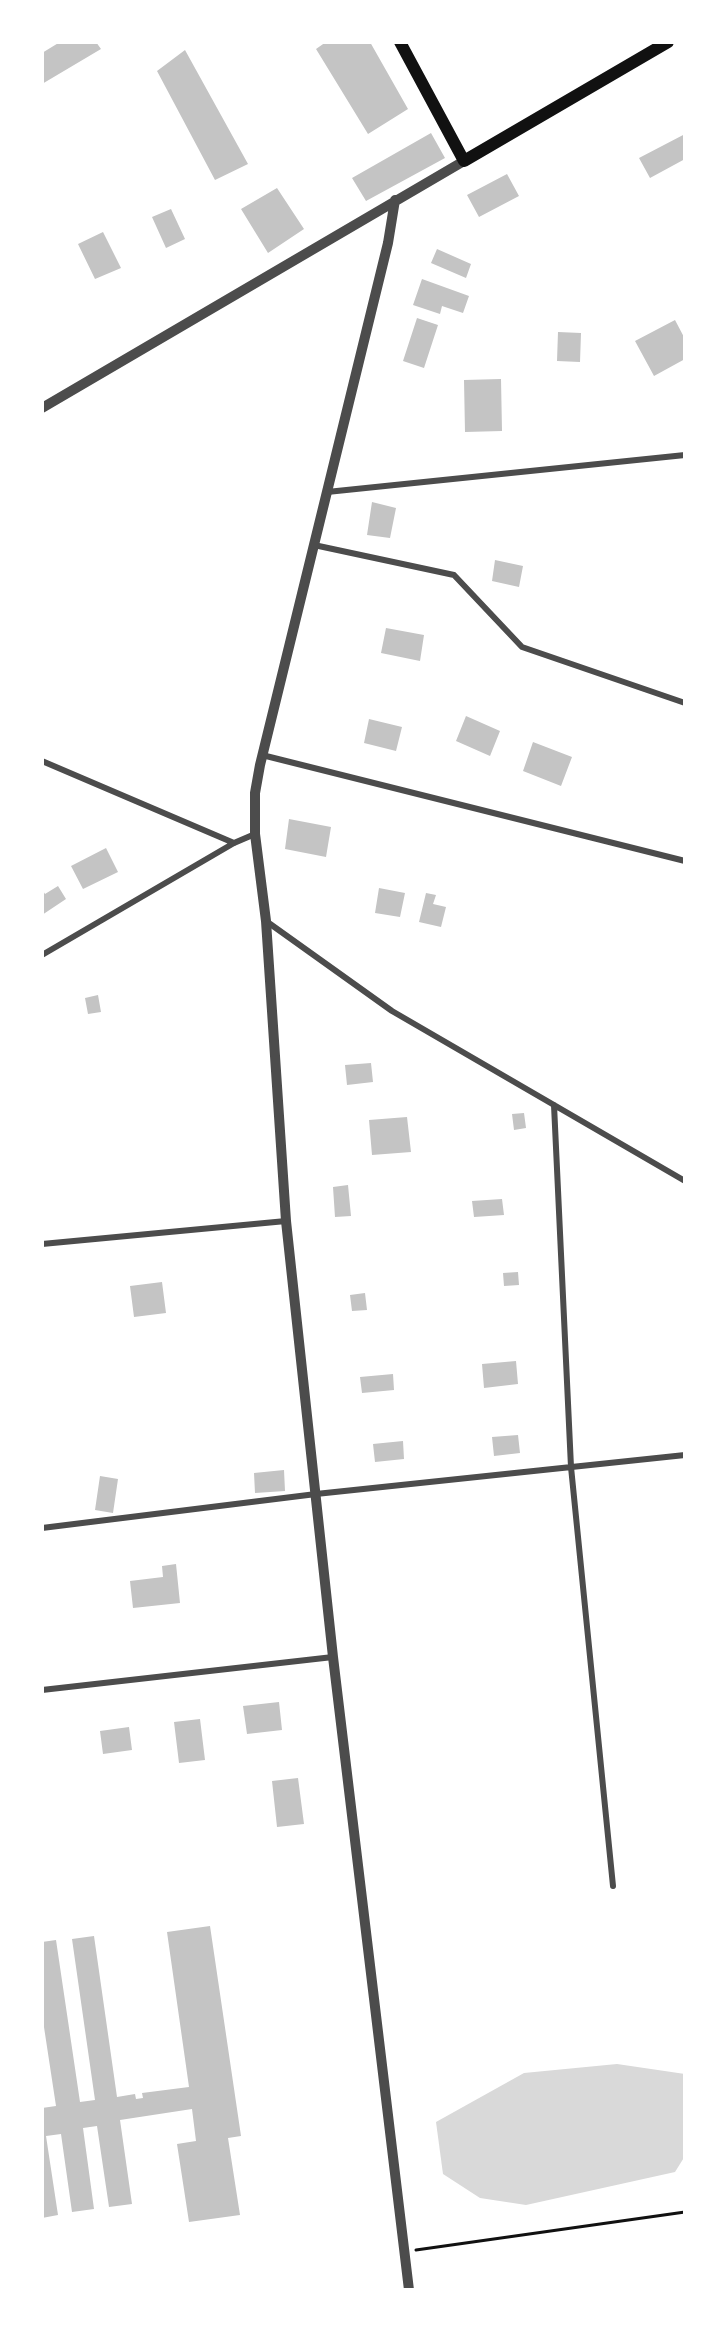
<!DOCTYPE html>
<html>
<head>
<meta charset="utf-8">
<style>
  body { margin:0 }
  #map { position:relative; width:727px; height:2332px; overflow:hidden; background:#fff; font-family:Manrope,sans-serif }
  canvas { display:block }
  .frame { position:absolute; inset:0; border:44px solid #fff; pointer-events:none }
</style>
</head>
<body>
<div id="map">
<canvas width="727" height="2332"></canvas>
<div class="frame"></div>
</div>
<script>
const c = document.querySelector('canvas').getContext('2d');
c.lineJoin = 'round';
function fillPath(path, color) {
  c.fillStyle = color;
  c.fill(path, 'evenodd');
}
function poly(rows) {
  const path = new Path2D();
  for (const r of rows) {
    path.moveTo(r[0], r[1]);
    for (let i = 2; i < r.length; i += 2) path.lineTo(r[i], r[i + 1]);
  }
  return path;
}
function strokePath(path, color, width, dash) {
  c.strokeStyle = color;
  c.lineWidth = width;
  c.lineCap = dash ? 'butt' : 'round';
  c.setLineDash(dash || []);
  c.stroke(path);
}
fillPath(poly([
  [617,2064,685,2074,685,2156,675,2172,526,2205,480,2198,443,2174,436,2122,524,2073]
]), '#d9d9d9');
fillPath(poly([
  [60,42,96,42,101,49,42,84,42,53],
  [326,42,370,42,408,109,368,134,316,49],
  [185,50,248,164,215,180,157,71],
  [431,133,445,158,366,201,352,178],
  [685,134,685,159,650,178,639,158],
  [507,174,519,196,479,217,467,195],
  [277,188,304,229,268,253,241,209],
  [171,209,185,239,166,248,152,217],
  [103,232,121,268,95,279,78,244],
  [437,249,471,264,466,278,431,263],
  [422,279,469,296,463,313,442,306,440,314,413,305],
  [417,318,438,325,424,368,403,361],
  [675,320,685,339,685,359,654,376,635,341],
  [558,332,581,333,580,362,557,361],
  [501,379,502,431,465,432,464,380],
  [372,502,396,508,390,538,367,535],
  [495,560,523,566,519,587,492,581],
  [386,628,424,635,420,661,381,653],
  [466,716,500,731,490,756,456,741],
  [369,719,402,727,396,751,364,743],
  [533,742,572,757,561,786,523,771],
  [289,819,331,827,326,857,285,849],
  [106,848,118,872,83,889,71,866],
  [58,886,66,899,42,915,42,889,45,894],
  [379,888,405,893,400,917,375,913],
  [426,893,436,895,433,904,446,907,441,927,419,922],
  [98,995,101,1012,88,1014,85,998],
  [371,1063,373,1082,347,1085,345,1065],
  [524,1113,526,1128,514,1130,512,1114],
  [407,1117,411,1152,372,1155,369,1120],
  [348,1185,351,1216,335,1217,333,1187],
  [502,1199,504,1215,474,1217,472,1201],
  [518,1272,519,1285,504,1286,503,1273],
  [162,1282,166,1313,134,1317,130,1286],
  [365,1293,367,1310,352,1311,350,1295],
  [516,1361,518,1384,484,1388,482,1364],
  [393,1374,394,1390,362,1393,360,1377],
  [518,1435,520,1453,494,1456,492,1437],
  [403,1441,404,1459,375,1462,373,1444],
  [284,1470,285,1491,255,1493,254,1473],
  [100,1476,118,1479,113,1513,95,1510],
  [176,1564,180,1603,133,1608,130,1581,163,1577,162,1566],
  [279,1702,282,1730,247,1734,243,1706],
  [200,1719,205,1760,179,1763,174,1722],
  [129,1727,132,1750,103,1754,100,1731],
  [298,1778,304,1824,277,1827,272,1781],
  [210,1926,241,2136,228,2138,240,2215,189,2222,177,2144,196,2141,192,2109,120,2120,132,2204,109,2207,97,2126,83,2128,94,2209,72,2212,61,2134,46,2136,58,2215,42,2218,42,2108,56,2106,42,2014,42,1942,56,1940,80,2102,95,2100,72,1939,94,1936,117,2097,135,2094,136,2099,143,2098,142,2093,189,2087,167,1932]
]), '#c4c4c4');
strokePath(poly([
  [416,2250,685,2212]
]), '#111', 3);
strokePath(poly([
  [327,492,685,455],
  [314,545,454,575,522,647,685,703],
  [262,755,685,861],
  [42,761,234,843],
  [266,921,392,1011,685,1181],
  [42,955,234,843,255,834],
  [554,1105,571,1467,613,1886],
  [42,1244,286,1221],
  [42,1528,316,1494,685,1455],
  [42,1690,333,1657]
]), '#4c4c4c', 6);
strokePath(poly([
  [395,200,388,243,260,765,255,793,255,834,266,921,286,1221,333,1657,409,2290],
  [42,408,464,161]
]), '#4c4c4c', 10);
strokePath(poly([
  [400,42,464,161,668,42]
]), '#111', 12);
</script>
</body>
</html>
